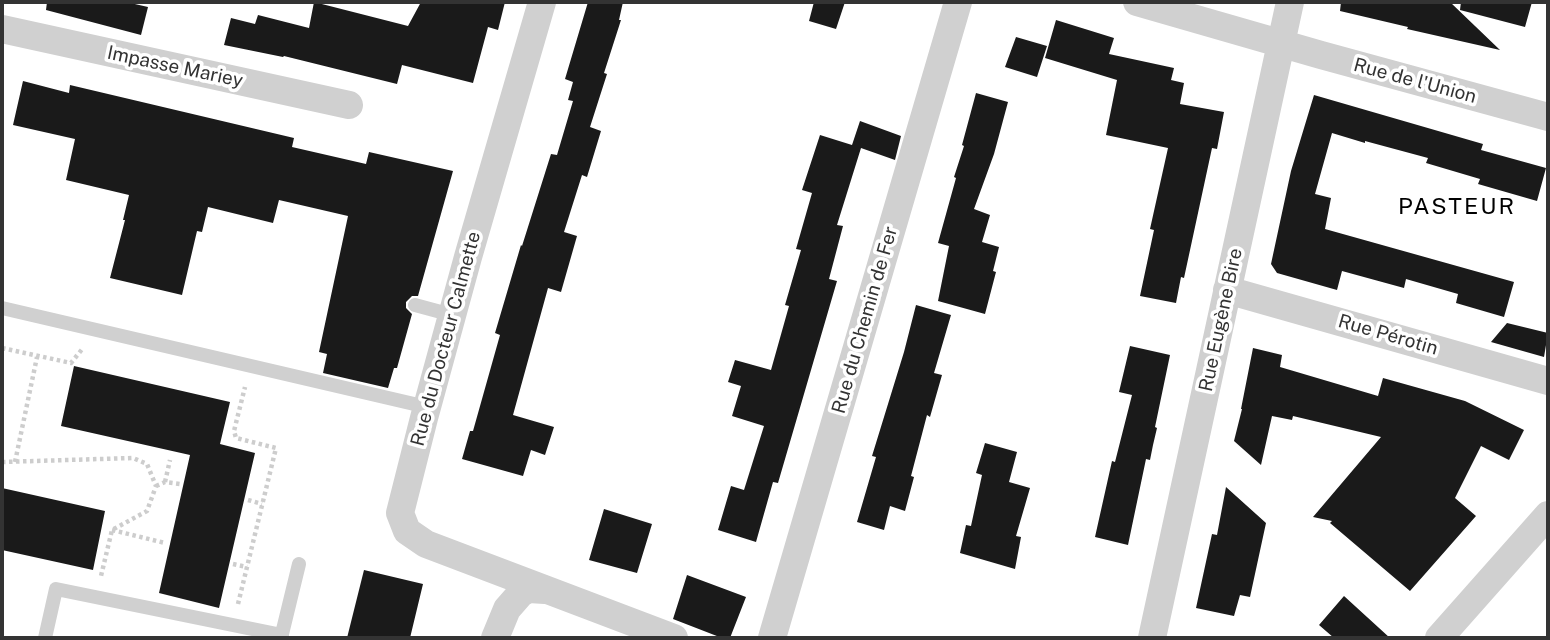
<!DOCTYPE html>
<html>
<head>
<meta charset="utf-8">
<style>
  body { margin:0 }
  #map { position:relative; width:1550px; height:640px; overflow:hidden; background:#fff; font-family:"Public Sans",sans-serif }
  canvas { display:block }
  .frame { position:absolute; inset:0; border:4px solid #333; pointer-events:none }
</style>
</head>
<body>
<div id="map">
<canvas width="1550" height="640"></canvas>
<div class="frame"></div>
</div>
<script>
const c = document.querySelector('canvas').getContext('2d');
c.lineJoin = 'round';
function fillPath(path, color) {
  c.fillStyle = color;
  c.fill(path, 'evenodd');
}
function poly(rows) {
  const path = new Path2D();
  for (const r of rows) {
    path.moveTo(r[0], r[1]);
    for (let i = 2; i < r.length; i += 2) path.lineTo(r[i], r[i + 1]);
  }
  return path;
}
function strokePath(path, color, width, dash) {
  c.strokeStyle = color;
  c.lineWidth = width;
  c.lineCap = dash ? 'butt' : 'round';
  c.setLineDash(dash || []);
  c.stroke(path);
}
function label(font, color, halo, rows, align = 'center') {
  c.font = font + ' "Public Sans",sans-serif';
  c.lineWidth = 7;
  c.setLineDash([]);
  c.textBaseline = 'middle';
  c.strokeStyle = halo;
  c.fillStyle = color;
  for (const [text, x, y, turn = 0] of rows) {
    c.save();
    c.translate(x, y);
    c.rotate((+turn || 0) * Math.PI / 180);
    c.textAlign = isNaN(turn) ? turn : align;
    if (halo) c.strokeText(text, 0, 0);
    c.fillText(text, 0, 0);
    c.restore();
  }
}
fillPath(poly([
  [47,2,126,2,148,7,141,35,46,10],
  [314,2,408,26,421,2,505,2,498,30,488,27,473,83,402,65,397,84,284,56,283,57,224,45,231,18,255,24,258,15,309,28],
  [588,2,623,2,619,20,621,20,604,73,607,74,590,127,601,131,587,177,582,175,564,232,577,236,561,292,548,288,513,415,554,427,545,455,531,450,523,476,462,459,470,431,473,431,500,335,495,333,521,245,522,246,551,154,557,155,573,101,568,100,573,82,565,79],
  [814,2,845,2,836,29,809,21],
  [1341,2,1450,2,1500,50,1407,29,1408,27,1340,11],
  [1461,2,1532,2,1525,27,1460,10],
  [1056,20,1114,38,1109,54,1174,68,1171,80,1184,83,1180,104,1224,112,1217,149,1212,148,1184,278,1181,277,1176,303,1140,296,1154,230,1150,229,1168,148,1106,135,1117,80,1045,58],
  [1016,37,1047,46,1037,77,1005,67],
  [23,81,69,93,70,85,294,138,292,147,366,164,369,152,453,171,418,296,412,296,406,302,406,308,412,314,397,368,394,368,388,388,323,373,327,354,319,352,348,216,279,200,273,223,208,207,202,232,197,231,182,295,110,278,125,220,123,220,129,195,66,180,75,139,13,125],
  [976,93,1008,102,994,154,974,209,990,215,982,242,999,247,993,271,996,272,985,314,938,301,949,246,938,243,956,178,954,177,964,146,962,145],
  [1314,95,1483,144,1481,150,1546,168,1537,201,1478,184,1480,179,1426,163,1428,158,1365,141,1365,143,1332,133,1315,194,1331,198,1325,229,1514,282,1504,317,1456,303,1458,294,1406,279,1404,288,1342,271,1337,290,1277,273,1271,264,1291,171],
  [860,121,901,136,895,160,861,148,837,225,843,226,829,279,837,281,778,483,773,482,756,542,718,530,731,486,744,490,764,426,732,416,741,386,728,382,735,360,771,370,789,306,785,305,801,250,796,249,812,193,802,190,820,135,852,145],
  [916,305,951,315,934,373,942,375,930,417,927,415,911,476,914,477,905,511,890,506,884,530,857,522,876,457,872,456,904,352],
  [1507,323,1548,333,1544,357,1491,342],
  [1130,346,1170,355,1155,427,1157,428,1153,445,1150,460,1146,459,1128,545,1095,537,1112,461,1115,462,1132,395,1119,392],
  [1253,348,1282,355,1280,367,1378,396,1383,378,1465,401,1524,430,1509,460,1481,446,1455,498,1476,516,1410,591,1330,523,1332,521,1313,517,1381,437,1293,416,1292,420,1272,416,1261,465,1234,441,1242,409,1241,409],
  [74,366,230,402,220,444,255,453,219,608,159,593,190,455,61,426],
  [985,443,1017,452,1009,482,1030,488,1016,536,1021,537,1015,569,960,553,966,525,971,526,982,475,976,473],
  [1226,487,1266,523,1250,597,1240,595,1234,616,1196,608,1212,534,1217,535],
  [2,488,105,511,93,570,2,550],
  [604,509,652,524,637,573,589,560],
  [364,570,423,584,410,638,347,638],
  [687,575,746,597,730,638,722,638,673,619],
  [1344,596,1390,638,1334,638,1319,625]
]), '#1a1a1a');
strokePath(poly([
  [2,348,71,363,83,348],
  [2,462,133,458,147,464,156,486,147,511,112,530,101,576],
  [15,462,37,357],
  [165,482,170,460],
  [156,486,165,482,180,484],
  [248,500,262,504],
  [112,530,165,543],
  [233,564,247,567],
  [238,604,276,448,236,438,234,431,245,387]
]), '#cdcdcd', 4.5, [3.5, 3.5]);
strokePath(poly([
  [415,305,452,315],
  [2,308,427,407],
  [45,638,56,589,282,635],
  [281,638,299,564]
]), '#d0d0d0', 14);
strokePath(poly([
  [542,2,468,257,424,418,400,513,407,531,426,544,674,638],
  [1137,2,1321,55,1548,117],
  [2,29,349,105],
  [1227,290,1548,381],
  [495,638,507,609,521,593,529,589,545,590],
  [772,638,958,2],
  [1152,638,1290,2],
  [1439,638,1548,515]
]), '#d0d0d0', 28);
label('19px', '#333', '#fff', [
  ["Impasse Mariey",175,67,12],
  ["Rue de l'Union",1415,81,15],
  ["Rue du Chemin de Fer",865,320,-74],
  ["Rue Eugène Bire",1221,320,-78],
  ["Rue Pérotin",1388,335,16],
  ["Rue du Docteur Calmette",446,339,-75]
]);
c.letterSpacing = '2px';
label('23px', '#000', '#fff', [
  ["PASTEUR",1457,207]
]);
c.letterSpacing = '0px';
</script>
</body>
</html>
